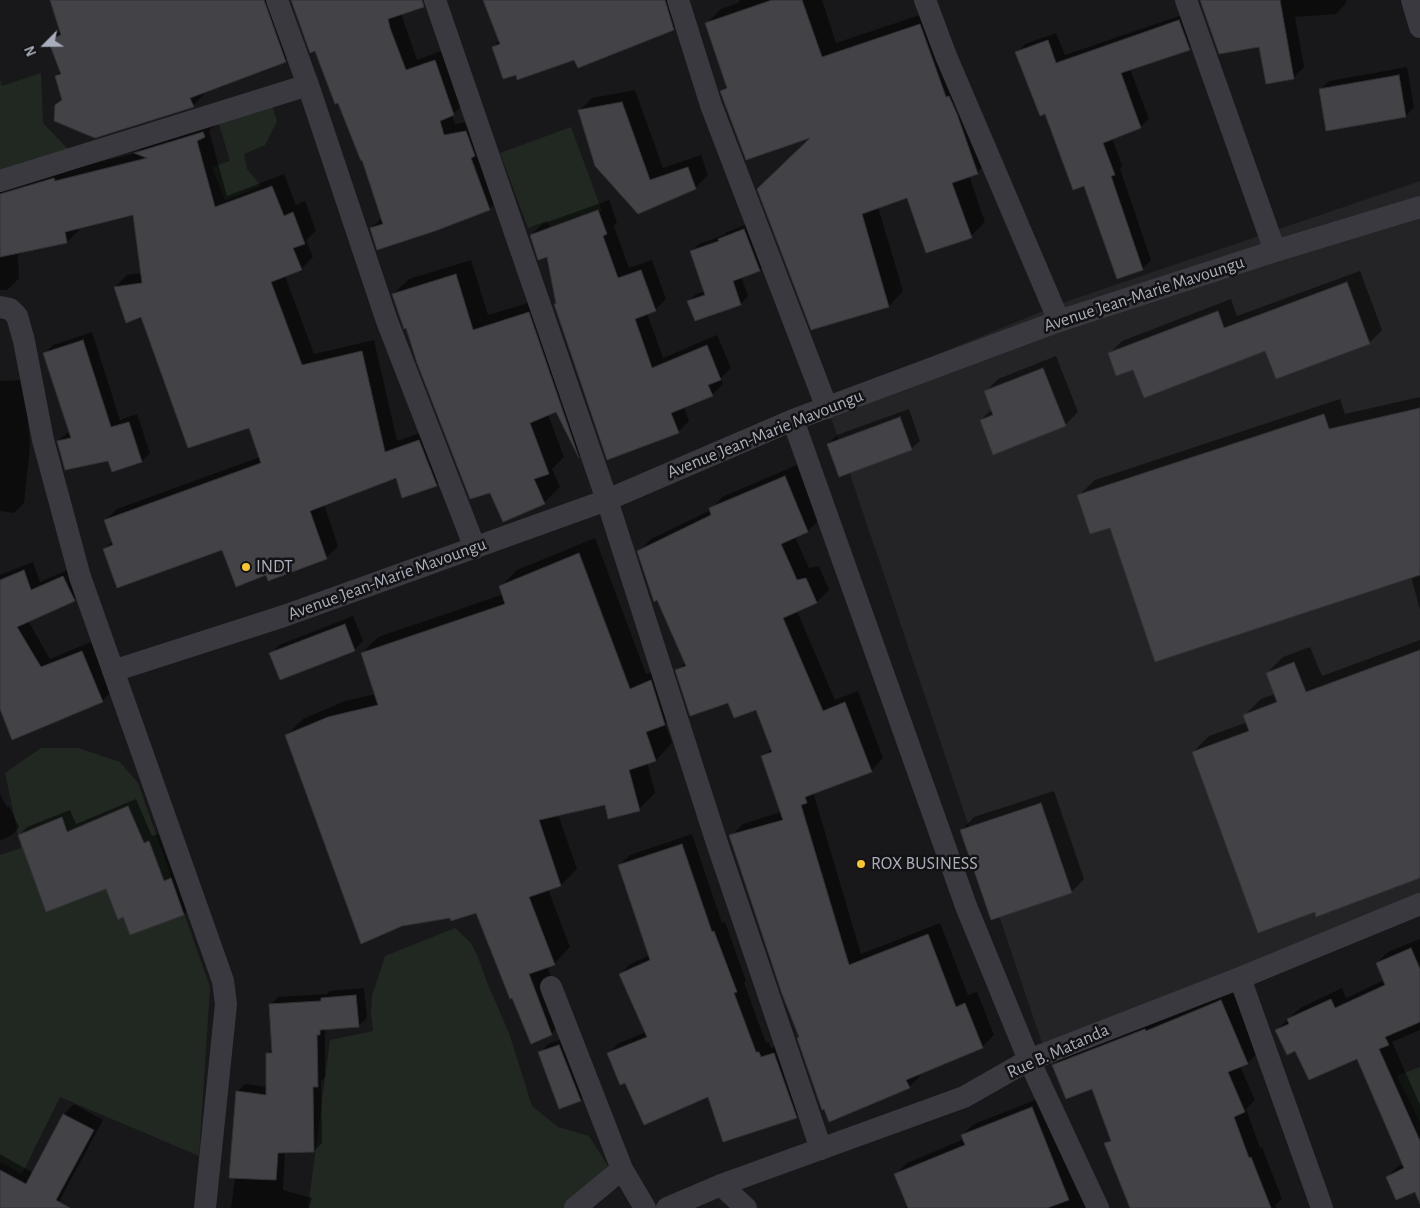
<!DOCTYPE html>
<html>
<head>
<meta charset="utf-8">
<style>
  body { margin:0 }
  #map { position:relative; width:1420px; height:1208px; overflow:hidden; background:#18181a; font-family:"Alegreya Sans",sans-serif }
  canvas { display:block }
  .north { position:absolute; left:20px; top:20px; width:50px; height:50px; -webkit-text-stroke:4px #131315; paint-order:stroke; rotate:247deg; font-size:14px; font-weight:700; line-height:20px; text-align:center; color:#aaadba }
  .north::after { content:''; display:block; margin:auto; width:18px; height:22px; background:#aaadba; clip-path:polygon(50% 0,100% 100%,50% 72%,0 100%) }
</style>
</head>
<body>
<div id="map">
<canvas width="1420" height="1208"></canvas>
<div class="north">N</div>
</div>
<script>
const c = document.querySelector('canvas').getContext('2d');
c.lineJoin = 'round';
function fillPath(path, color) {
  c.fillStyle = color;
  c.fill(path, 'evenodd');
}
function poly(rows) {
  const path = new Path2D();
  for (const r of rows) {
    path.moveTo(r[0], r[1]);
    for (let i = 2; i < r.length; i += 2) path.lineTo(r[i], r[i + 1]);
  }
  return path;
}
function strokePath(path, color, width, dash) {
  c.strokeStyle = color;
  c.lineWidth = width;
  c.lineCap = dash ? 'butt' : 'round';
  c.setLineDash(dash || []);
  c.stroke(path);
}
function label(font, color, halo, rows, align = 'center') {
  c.font = font + ' "Alegreya Sans",sans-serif';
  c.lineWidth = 5;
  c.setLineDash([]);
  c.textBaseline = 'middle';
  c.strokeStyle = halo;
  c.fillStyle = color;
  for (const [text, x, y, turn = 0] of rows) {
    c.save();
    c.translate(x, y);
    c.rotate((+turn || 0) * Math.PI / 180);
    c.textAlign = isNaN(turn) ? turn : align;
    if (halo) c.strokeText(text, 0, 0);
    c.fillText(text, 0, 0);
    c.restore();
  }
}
fillPath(poly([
  [1420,181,1420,902,1043,1046,825,400,1068,301]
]), '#242427');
fillPath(poly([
  [41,73,43,123,68,149,0,171,0,80,2,86],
  [271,102,277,121,265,145,244,154,247,169,261,186,225,201,212,167,230,161,218,121],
  [571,127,602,211,551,230,547,221,528,228,500,153],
  [41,748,78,748,120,762,138,783,210,987,199,1156,60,1097,22,1174,0,1162,0,855,21,848,5,773],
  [455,928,471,943,477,955,489,987,509,1033,532,1106,558,1127,589,1136,608,1166,564,1208,308,1208,330,1040,373,1031,371,1012,372,996,385,956],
  [1420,1067,1420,1122,1397,1076]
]), '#202821');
fillPath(poly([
  [52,0,278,0,296,49,285,61,203,92,204,94,193,106,56,76,62,71,50,41,61,30],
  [292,0,404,0,400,10,417,60,446,49,465,103,452,115,455,124,477,120,501,198,489,209,371,228,382,218,363,158,316,49],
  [485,0,678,0,684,18,673,29,575,59,516,73,493,47,500,40],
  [739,0,822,0,836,43,935,10,991,158,977,173,969,175,985,222,971,236,908,197,878,207,903,291,889,306,812,328,814,136,722,91,727,85,707,23,721,9,740,2],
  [1200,0,1346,0,1346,3,1336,14,1295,17,1304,67,1293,78,1260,46],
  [1188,13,1198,40,1189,49,1130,69,1149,119,1140,127,1112,138,1122,166,1120,169,1151,260,1142,269,1085,184,1046,112,1017,53,1025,44,1056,33,1065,55],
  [1407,67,1414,107,1406,116,1320,90,1329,81],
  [635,90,663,168,701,155,708,175,695,188,639,213,579,111,592,98],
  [216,124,209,131,227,196,284,174,296,205,305,201,316,231,306,240,313,257,301,269,285,276,314,354,374,340,397,441,431,429,448,473,436,485,396,477,324,505,338,546,327,557,269,579,267,573,222,549,104,549,113,541,105,520,117,509,260,457,249,426,115,287,127,275,142,273,134,214,78,228,79,230,67,242,22,251,18,256,19,278,7,290,0,290,0,180,67,170,136,153,147,142],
  [609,200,617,222,614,226,629,268,652,260,666,299,655,310,647,313,663,358,717,335,731,368,721,378,723,384,712,395,684,407,689,421,678,432,555,305,557,302,548,255,531,235,542,224],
  [752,222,767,262,760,270,741,277,748,296,741,304,696,320,689,301,696,294,705,291,691,251,699,244,724,235,727,232],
  [471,260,488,315,544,298,594,441,579,456,557,410,548,414,564,457,552,469,560,487,544,503,491,491,407,326,393,294,409,279],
  [1360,271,1382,330,1369,343,1266,349,1134,368,1109,354,1122,341,1231,299,1237,316],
  [92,332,120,420,137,414,150,453,142,461,109,460,58,441,67,433,70,432,45,353,53,345],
  [1056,356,1078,412,1065,425,981,420,992,409,985,392,998,379],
  [25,380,30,447,24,503,14,513,0,511,0,381],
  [1420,397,1420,610,1411,576,1111,526,1078,496,1095,480,1340,399,1345,414],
  [909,409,920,441,911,449,828,444,837,435],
  [797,465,820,519,808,531,795,537,809,568,819,566,829,590,817,602,797,611,835,700,858,691,883,758,871,771,817,791,814,795,861,954,940,923,968,995,977,992,994,1035,982,1047,920,1072,921,1075,909,1087,800,1037,731,836,743,824,781,812,763,757,772,748,757,708,729,701,677,671,686,662,639,551,651,539,711,510,722,497],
  [595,538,646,674,667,665,681,708,665,724,672,743,656,760,647,762,655,793,639,809,606,804,558,814,577,869,561,885,548,889,570,947,554,964,547,966,567,1018,551,1034,476,912,287,735,303,719,345,701,376,694,362,653,378,637,504,594,501,586,517,570],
  [33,562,40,582,72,568,83,591,74,600,28,621,50,659,91,642,111,692,102,701,0,705,0,575],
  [353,616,363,641,354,650,271,654,279,645],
  [1420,640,1420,877,1315,911,1193,752,1209,736,1248,722,1245,715,1261,699,1275,694,1267,673,1283,657,1310,647,1322,676],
  [1054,791,1084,879,1071,892,962,830,974,817],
  [0,794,7,807,9,806,19,827,12,835,0,841],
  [136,799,152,836,158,834,173,873,179,871,192,906,184,914,130,934,124,916,107,887,19,835,27,827,70,810,76,824],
  [692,834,722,923,725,922,746,981,744,983,766,1043,769,1042,771,1048,784,1043,806,1107,796,1117,709,1095,626,1081,609,1053,619,1043,646,1032,620,975,630,964,650,955,620,865,630,855],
  [1420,939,1420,1030,1392,1042,1420,1105,1420,1188,1387,1177,1398,1166,1404,1164,1357,1057,1296,1049,1277,1030,1300,1008,1342,988,1346,998,1384,980,1377,963,1388,952],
  [364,988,367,1018,359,1025,325,1029,325,1077,321,1082,322,1143,314,1151,285,1151,283,1190,312,1198,309,1208,231,1208,235,1177,237,1092,245,1084,267,1087,267,1054,273,1048,270,1005,278,997,327,994,330,991],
  [1232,990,1258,1052,1248,1063,1240,1066,1255,1100,1246,1109,1260,1148,1262,1147,1282,1199,1275,1205,1277,1208,1131,1208,1106,1143,1112,1138,1092,1087,1053,1065,1064,1055],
  [568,1037,589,1092,581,1100,560,1108,540,1053,548,1044],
  [1043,1097,1089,1208,905,1208,908,1205,896,1174,907,1163,964,1139,962,1135,974,1124],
  [74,1104,103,1120,56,1207,59,1208,0,1208,0,1154,33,1173,64,1114]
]), '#0007');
const building = poly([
  [50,0,264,0,286,62,190,98,194,107,95,138,54,121,55,105,62,100,55,76,61,74,48,40,61,35,50,0],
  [291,0,422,0,424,7,388,19,390,28,406,70,435,60,454,115,440,121,444,135,466,131,475,156,471,158,490,210,435,231,377,250,370,228,383,224,362,160,361,161,338,103,335,104,315,51,310,53,291,0],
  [483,0,665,0,674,30,578,68,574,60,517,80,516,75,503,79,492,47,500,44,483,0],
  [772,0,802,0,822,57,920,24,946,97,949,96,957,114,978,174,952,183,972,238,926,253,907,198,862,214,889,307,811,330,757,189,810,138,746,160,720,91,727,88,705,23,772,0],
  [1200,0,1280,0,1294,79,1266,84,1259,47,1219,54,1200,0],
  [1179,20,1190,50,1121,73,1141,128,1103,143,1115,175,1111,176,1143,270,1117,279,1084,186,1073,190,1045,114,1040,116,1015,52,1048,40,1056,63,1179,20],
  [1399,75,1406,117,1326,131,1319,89,1399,75],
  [622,102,650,180,688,167,696,189,638,214,595,166,578,110,622,102],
  [203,132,205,137,197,141,215,207,272,186,284,216,293,212,305,244,293,248,302,270,271,282,302,365,362,351,385,452,419,440,437,486,402,498,396,478,310,511,327,559,268,581,266,575,236,587,222,550,117,588,103,549,113,545,104,520,261,463,249,428,188,448,141,317,126,323,114,287,142,283,133,215,65,232,67,243,0,257,0,194,54,178,55,181,147,158,134,153,203,132],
  [598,210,607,234,603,236,618,278,641,270,656,311,635,319,652,368,707,345,721,380,708,385,713,396,671,413,679,433,607,460,554,304,556,304,547,257,538,260,530,235,598,210],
  [744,229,760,271,733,281,741,305,695,321,687,301,705,295,690,251,719,241,718,239,744,229],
  [456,274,473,330,529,312,579,458,556,412,530,423,549,474,534,479,545,504,503,522,490,493,470,499,417,363,406,328,404,329,392,294,456,274],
  [1347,282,1370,344,1276,379,1265,351,1144,398,1133,370,1116,376,1108,353,1218,311,1224,328,1347,282],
  [83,340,111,427,129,422,142,462,112,472,108,461,65,470,57,441,71,438,43,353,83,340],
  [1043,368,1066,426,993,455,980,420,993,415,984,391,1043,368],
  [1420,408,1420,575,1155,662,1110,528,1090,534,1077,495,1324,414,1329,429,1420,408],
  [900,417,912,450,839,477,827,444,900,417],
  [785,476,808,532,781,544,797,580,806,578,817,603,783,618,823,711,845,702,872,772,805,797,807,803,801,805,849,965,928,934,956,1007,965,1003,983,1048,906,1080,910,1088,829,1122,824,1109,822,1110,797,1038,799,1037,782,994,729,835,783,820,761,756,772,752,756,710,734,718,728,703,690,716,675,670,686,666,657,600,654,602,637,551,711,515,709,508,785,476],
  [579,553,630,689,651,680,665,725,646,732,656,761,629,770,640,811,608,819,605,805,539,820,561,886,529,897,555,965,529,974,552,1035,531,1044,512,998,510,999,476,913,451,921,450,918,402,926,361,944,285,735,328,717,378,705,361,653,505,604,499,586,579,553],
  [24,570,31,590,63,576,75,601,17,627,41,667,82,651,103,702,12,740,0,709,0,580,24,570],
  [345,624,355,651,280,680,269,653,345,624],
  [1420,650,1420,878,1316,917,1315,912,1258,933,1192,752,1249,731,1243,715,1277,702,1266,673,1294,662,1306,692,1420,650],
  [1041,803,1072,893,991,920,960,830,1041,803],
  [128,806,144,843,149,841,164,881,171,878,184,915,130,935,123,917,118,920,106,889,46,912,18,835,62,817,67,832,128,806],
  [682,844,712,932,714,931,737,992,734,993,756,1052,759,1052,761,1057,774,1053,797,1118,723,1142,708,1097,644,1125,625,1083,620,1085,607,1053,647,1037,619,974,650,960,618,865,682,844],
  [1411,948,1420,969,1420,1022,1385,1037,1389,1045,1379,1049,1420,1141,1420,1204,1415,1192,1396,1200,1386,1177,1404,1168,1357,1059,1309,1080,1295,1051,1287,1055,1275,1030,1289,1024,1287,1019,1331,999,1335,1008,1385,985,1376,963,1411,948],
  [356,995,359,1027,320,1030,320,1035,317,1035,318,1087,313,1087,314,1152,278,1153,276,1180,229,1178,236,1091,266,1095,266,1053,272,1053,269,1004,321,1001,321,998,356,995],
  [1221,1000,1248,1064,1228,1072,1245,1112,1234,1117,1249,1158,1251,1157,1271,1208,1130,1208,1104,1143,1111,1141,1092,1089,1066,1099,1052,1065,1145,1029,1146,1031,1221,1000],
  [559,1045,581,1101,559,1109,538,1052,559,1045],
  [1032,1107,1069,1200,1047,1208,908,1208,894,1174,965,1145,961,1135,1032,1107],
  [63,1114,94,1130,56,1200,70,1208,0,1208,0,1170,26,1184,63,1114]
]);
fillPath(building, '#424247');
strokePath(building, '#323236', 1);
strokePath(poly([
  [277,0,308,85,387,321,475,548],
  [435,0,607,500,717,843,821,1149],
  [678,0,711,105,827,408],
  [925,0,946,56,1059,321],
  [1186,0,1275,251],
  [1412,0,1420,27],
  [0,181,308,85],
  [0,307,10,309,17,316,24,341,43,440,80,577,223,981,226,1004,205,1208],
  [793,420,966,906,1029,1060,1098,1208],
  [113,671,284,616,607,500,793,420,1059,321,1275,251,1420,207],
  [1240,978,1322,1208],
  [551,987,622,1169,645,1208],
  [721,1185,746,1208],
  [575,1208,622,1169],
  [667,1208,721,1185,964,1097,1029,1060,1240,978,1420,904]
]), '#39393f', 22);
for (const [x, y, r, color] of [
  [246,567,5,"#f5c535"],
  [861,864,5,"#f5c535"]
]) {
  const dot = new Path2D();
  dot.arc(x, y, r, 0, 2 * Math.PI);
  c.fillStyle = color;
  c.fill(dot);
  strokePath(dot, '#131315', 2);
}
label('18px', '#aaadba', '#131315', [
  ["Avenue Jean-Marie Mavoungu",1144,294,-18],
  ["Avenue Jean-Marie Mavoungu",765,434,-22],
  ["Avenue Jean-Marie Mavoungu",387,579,-20],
  ["Rue B. Matanda",1058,1051,-24]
]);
label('18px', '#aaadba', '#131315', [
  ["INDT",256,567],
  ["ROX BUSINESS",871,864]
], 'left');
</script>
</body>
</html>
